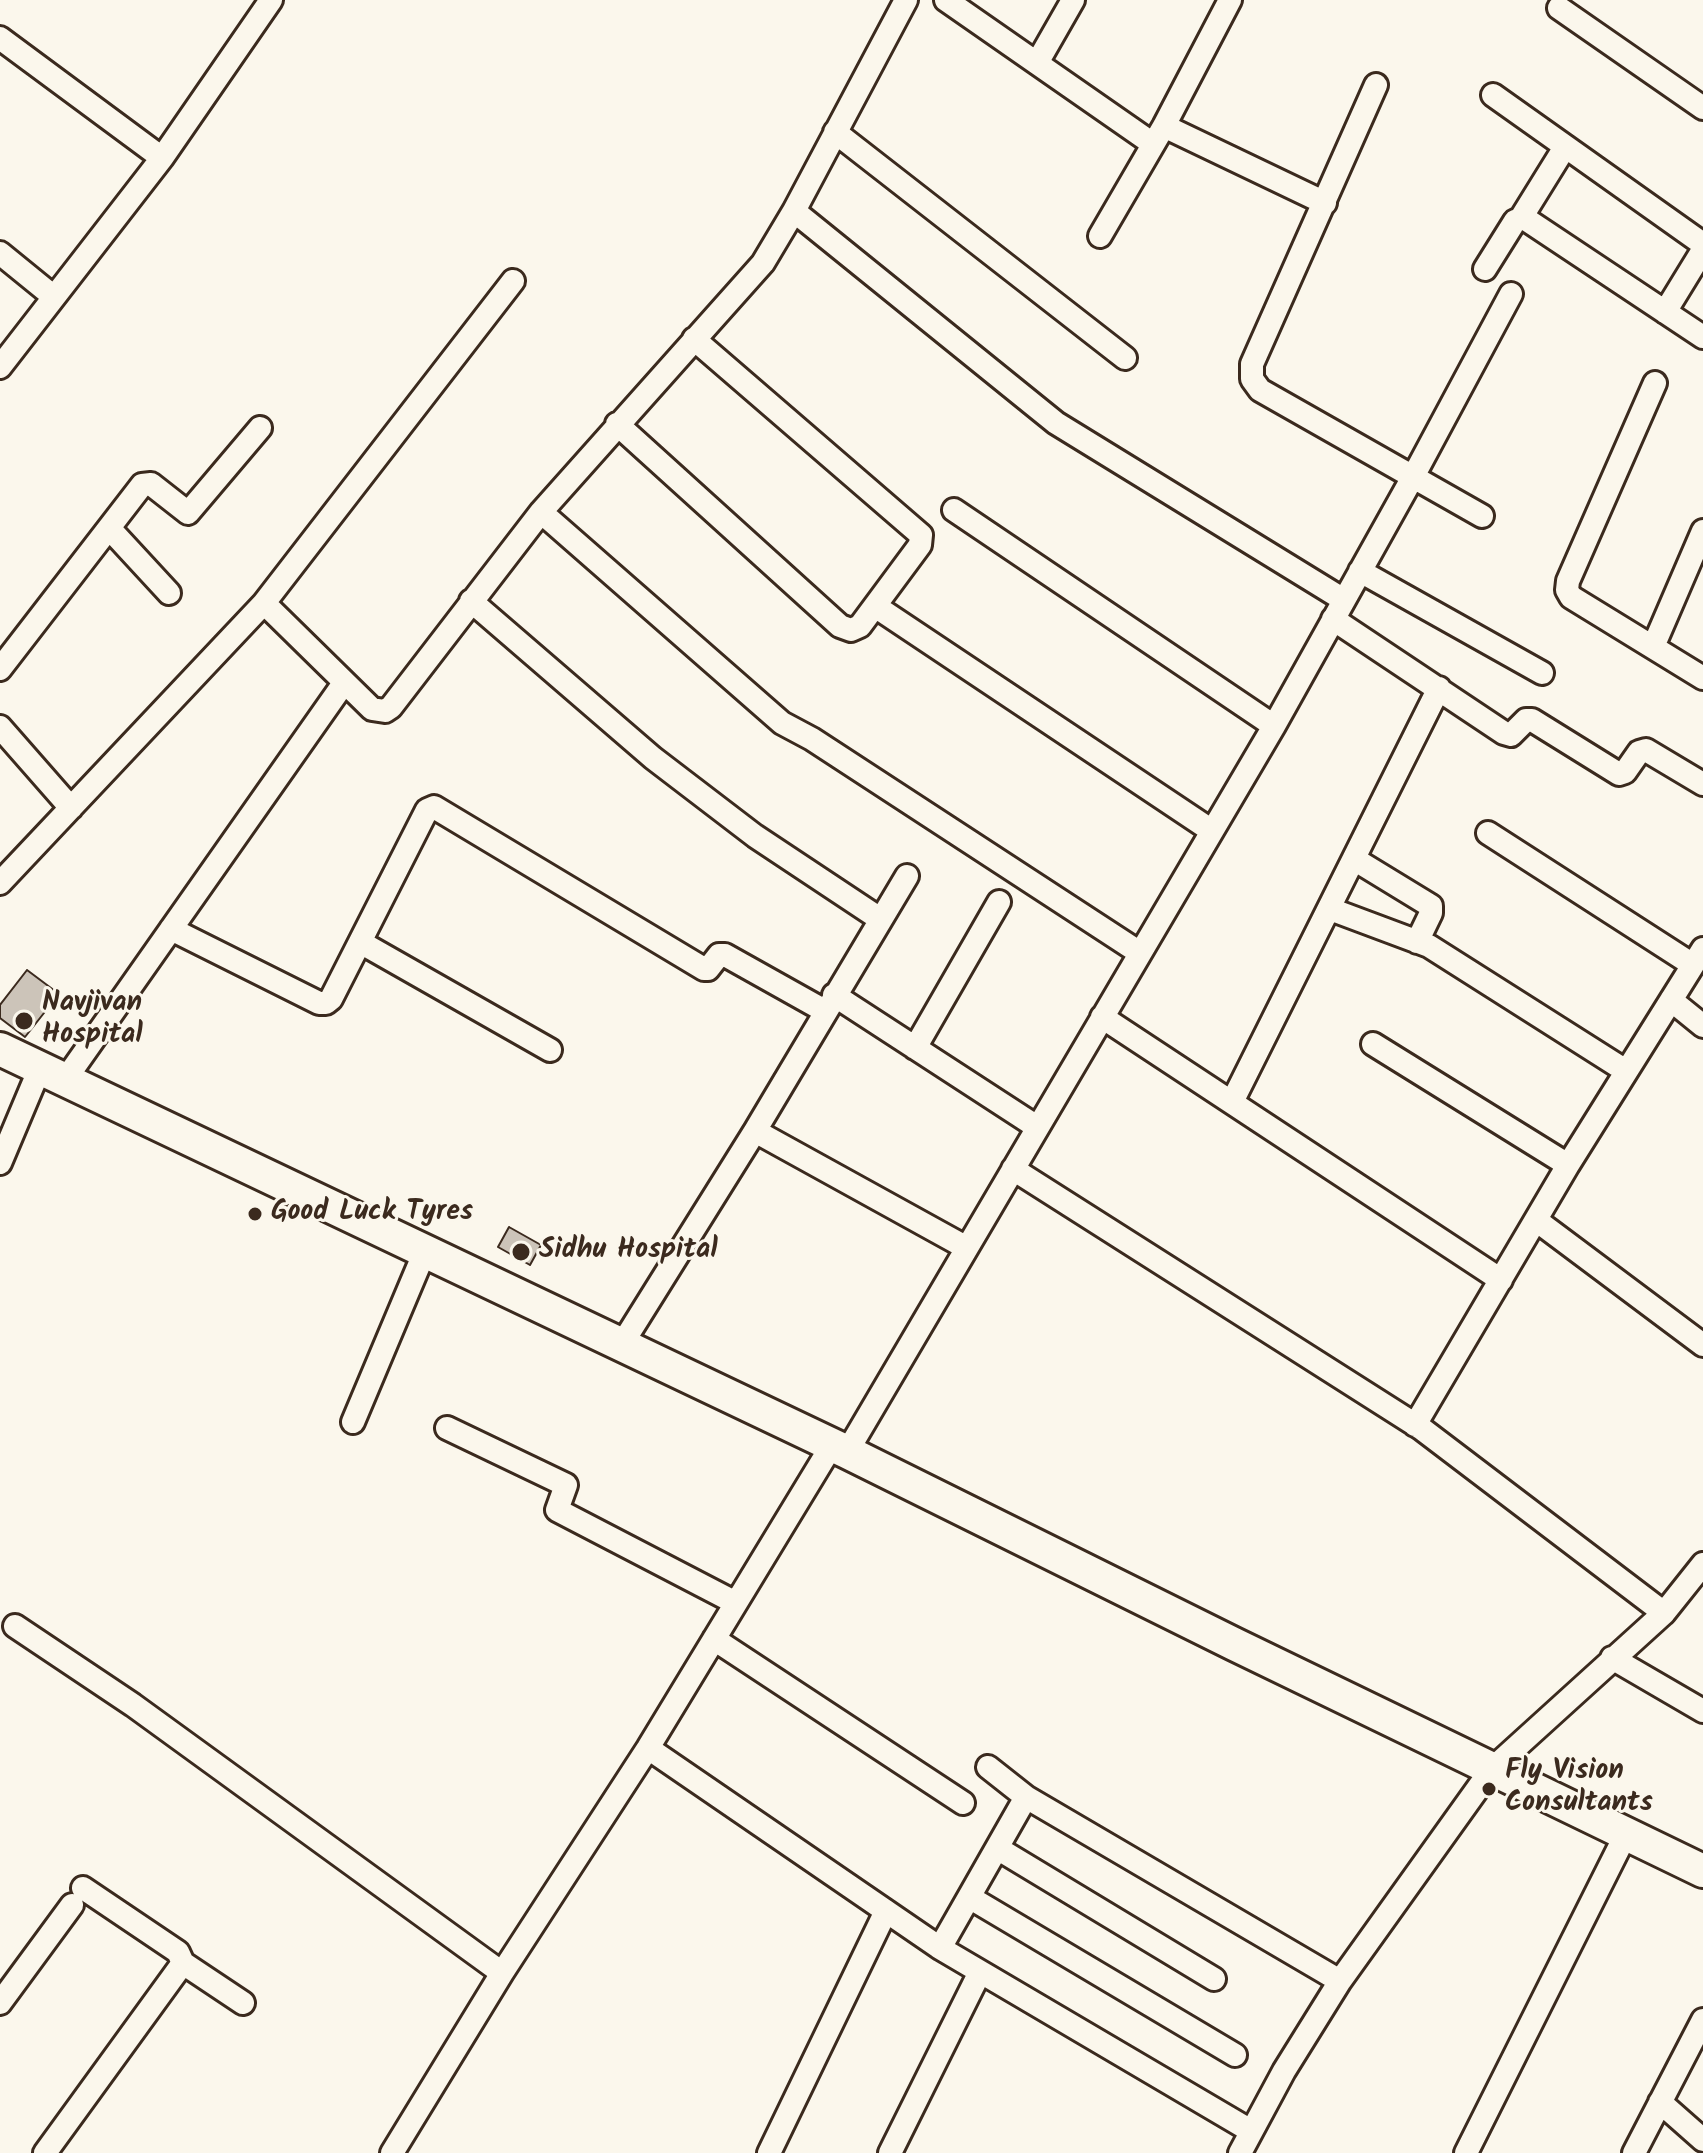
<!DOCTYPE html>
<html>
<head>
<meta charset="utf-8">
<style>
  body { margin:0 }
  canvas { display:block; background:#fbf7ec }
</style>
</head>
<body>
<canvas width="1703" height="2153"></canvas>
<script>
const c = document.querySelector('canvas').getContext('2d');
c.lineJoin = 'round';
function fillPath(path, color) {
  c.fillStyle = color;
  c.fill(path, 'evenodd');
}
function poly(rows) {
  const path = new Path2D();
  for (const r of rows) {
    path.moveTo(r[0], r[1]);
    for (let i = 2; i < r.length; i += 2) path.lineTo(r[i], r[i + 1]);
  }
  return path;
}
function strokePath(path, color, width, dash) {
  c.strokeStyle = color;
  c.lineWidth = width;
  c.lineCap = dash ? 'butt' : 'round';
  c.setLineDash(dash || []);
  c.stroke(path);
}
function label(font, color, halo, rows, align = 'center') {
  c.font = font + ' Kalam,sans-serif';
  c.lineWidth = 6;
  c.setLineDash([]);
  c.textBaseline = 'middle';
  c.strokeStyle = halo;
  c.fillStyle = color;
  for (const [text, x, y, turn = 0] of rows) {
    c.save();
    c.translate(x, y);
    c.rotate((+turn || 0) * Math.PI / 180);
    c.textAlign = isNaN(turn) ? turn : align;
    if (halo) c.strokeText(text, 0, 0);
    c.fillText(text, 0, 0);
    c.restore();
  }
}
const building = poly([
  [27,970,59,994,25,1037,0,1018,0,1005,27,970],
  [509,1227,541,1245,530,1265,498,1247,509,1227]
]);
fillPath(building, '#ccc4b9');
strokePath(building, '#3b2a1e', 2);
const minor = poly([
  [946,0,1153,144],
  [1559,8,1703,108],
  [0,38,162,158],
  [1037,63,1073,0],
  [1376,85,1252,364,1252,379,1260,390,1482,516],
  [1493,95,1703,244],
  [1164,126,1325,203],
  [835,132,1125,358],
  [794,211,1056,423,1344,600],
  [1521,218,1565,147],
  [1100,236,1164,126,1230,0],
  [0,253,54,297],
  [1485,269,1515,221,1524,218,1703,337],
  [1665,312,1703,250],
  [0,367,162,158,271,0],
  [1655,383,1568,581,1567,590,1571,597,1703,678],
  [617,424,840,626,851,630,860,626,920,545,921,535,694,339],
  [954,510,1274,726],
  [541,512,782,723,812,739,1140,953],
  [109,528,169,593],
  [1360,571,1542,673],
  [471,601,653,758,755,836,880,919],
  [264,603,372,709,385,711,391,707,541,512,763,263,794,211,906,0],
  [875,606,1212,831],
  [1333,619,1504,733,1511,735,1526,720,1532,720,1619,774,1625,772,1639,752,1646,750,1703,784],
  [1653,647,1703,531],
  [0,669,142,485,151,484,188,513,260,428],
  [0,727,71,808],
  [1488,833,1693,965],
  [1354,859,1431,906,1431,913,1417,942],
  [0,883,264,603,513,281],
  [1330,909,1429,946,1626,1071],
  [171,929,319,1003,326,1003,331,999,427,810,434,807,704,969,708,969,719,955,725,955,825,1011],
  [360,942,550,1050],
  [834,995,1037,1127],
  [1671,1000,1703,1026],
  [1102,1017,1501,1280],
  [1373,1044,1568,1165],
  [915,1048,999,902],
  [65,1080,344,683],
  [1232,1102,1439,688],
  [755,1131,967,1248],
  [0,1163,40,1068],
  [1013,1169,1422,1429,1664,1613],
  [1536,1220,1703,1345],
  [622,1344,755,1131,907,876],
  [353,1422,425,1251],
  [1415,1425,1568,1165,1703,949],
  [447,1428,566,1485,557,1510,736,1603],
  [847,1452,1274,726,1414,475,1511,294],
  [15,1626,133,1705,502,1973],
  [714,1639,963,1803],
  [1612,1658,1703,1711],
  [648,1748,940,1948,1251,2131],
  [1026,1797,1340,1981],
  [997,1848,1214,1979],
  [969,1897,1235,2055],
  [940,1948,1026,1797,988,1767],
  [183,1963,243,2003],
  [0,2003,72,1905],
  [1660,2102,1703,2140],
  [45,2153,183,1963,178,1952,83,1888],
  [392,2153,502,1973,648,1748,832,1445],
  [769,2153,886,1911],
  [890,2153,980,1972],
  [1240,2153,1284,2071,1340,1981,1491,1770,1664,1613,1703,1564],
  [1466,2153,1626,1834],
  [1634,2153,1703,2020]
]);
const secondary = poly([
  [0,1049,847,1452,1234,1644,1703,1871]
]);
strokePath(minor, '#3b2a1e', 28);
strokePath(secondary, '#3b2a1e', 38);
strokePath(minor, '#fbf7ec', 22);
strokePath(secondary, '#fbf7ec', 32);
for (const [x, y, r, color] of [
  [24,1021,10,"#3b2a1e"],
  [255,1214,8,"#3b2a1e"],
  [521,1252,10,"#3b2a1e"],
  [1489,1789,8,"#3b2a1e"]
]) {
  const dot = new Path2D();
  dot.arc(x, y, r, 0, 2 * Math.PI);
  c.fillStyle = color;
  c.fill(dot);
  strokePath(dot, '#fbf7ec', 3);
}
label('bold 28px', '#3b2a1e', '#fbf7ec', [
  ["Navjivan",42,1005],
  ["Hospital",42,1037],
  ["Good Luck Tyres",271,1214],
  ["Sidhu Hospital",539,1252],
  ["Fly Vision",1505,1773],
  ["Consultants",1505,1805]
], 'left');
</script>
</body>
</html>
